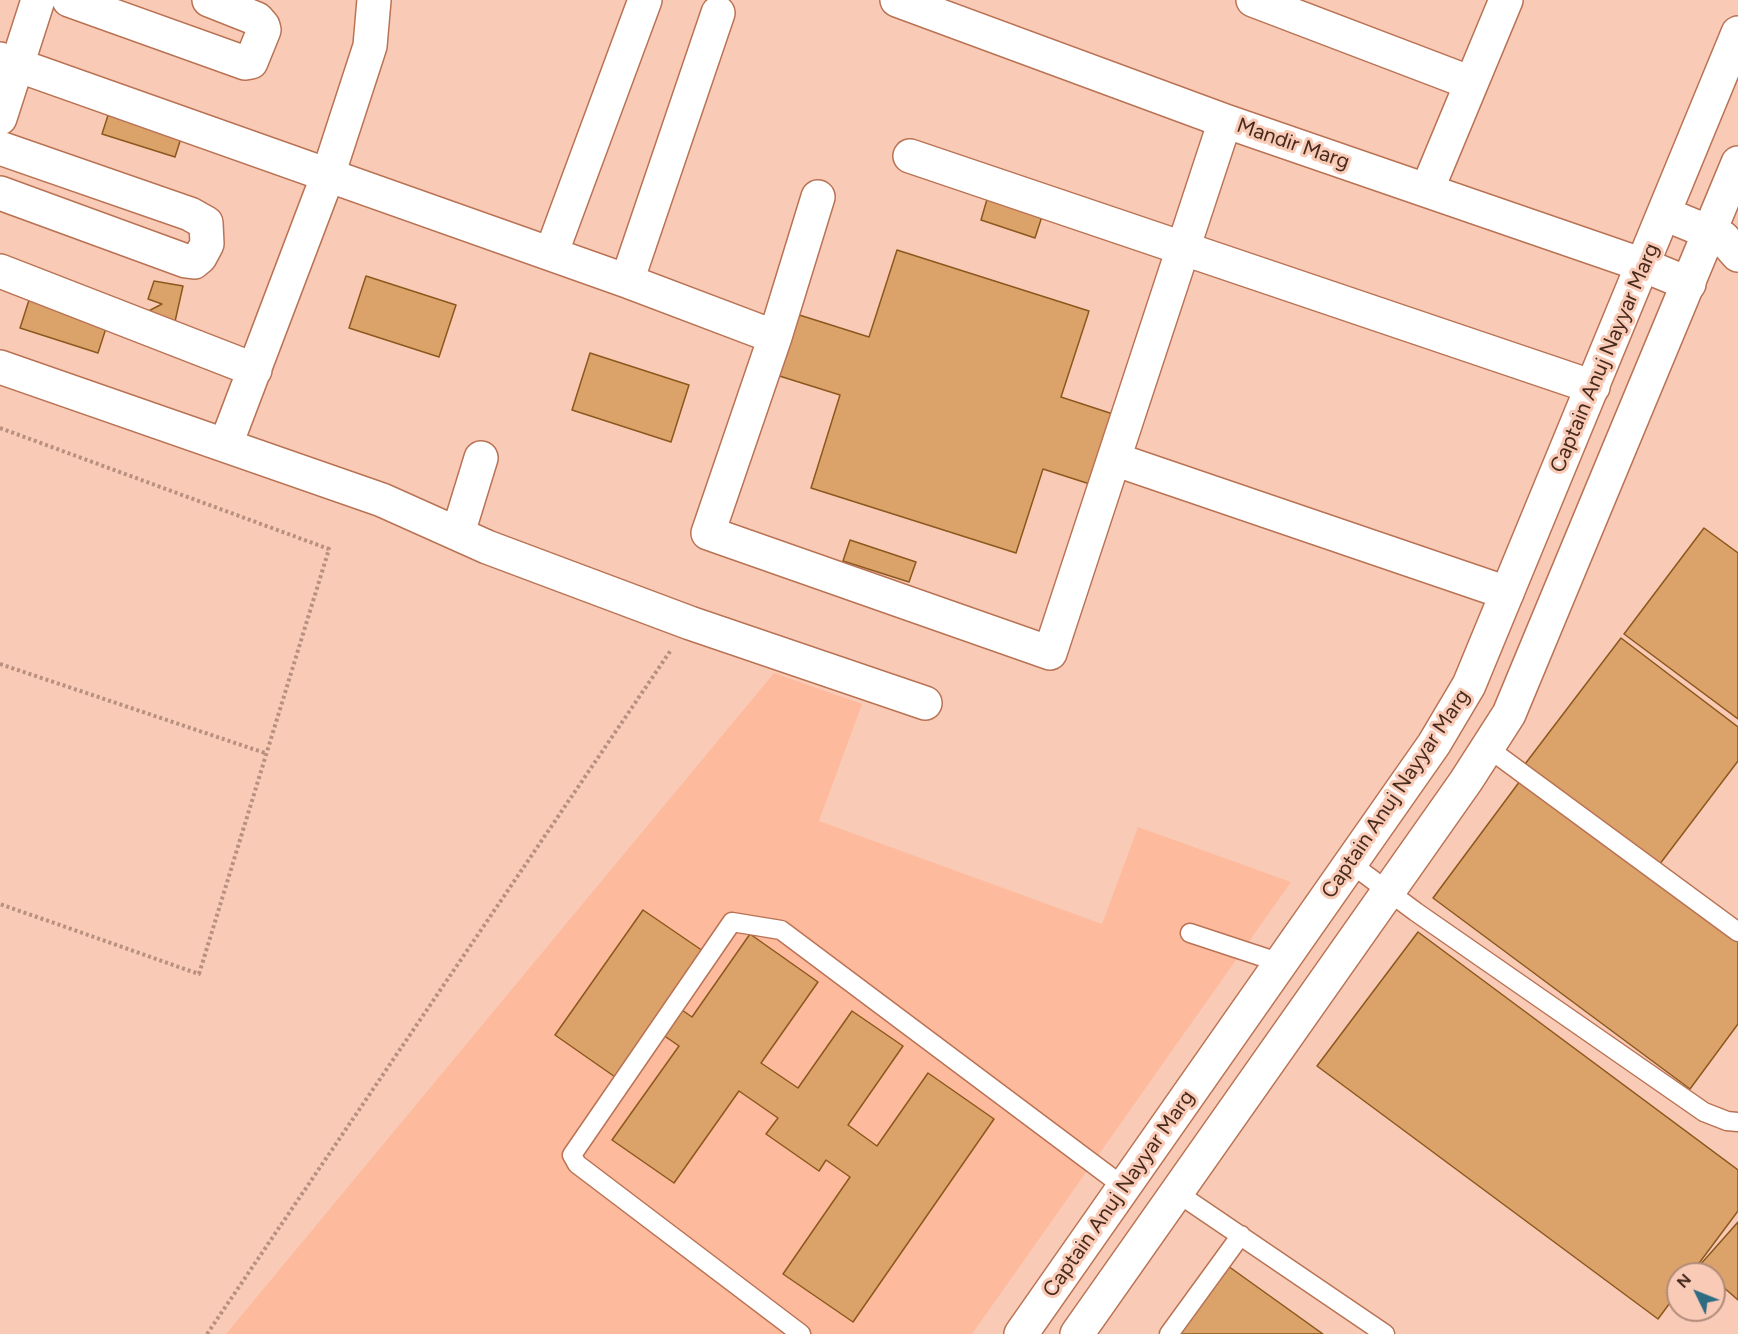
<!DOCTYPE html>
<html>
<head>
<meta charset="utf-8">
<style>
  body { margin:0 }
  #map { position:relative; width:1738px; height:1334px; overflow:hidden; background:#f9cbb7; font-family:Figtree,sans-serif }
  canvas { display:block }
  .north { position:absolute; left:1666px; top:1262px; width:60px; height:60px; box-sizing:border-box; background:#f9cbb7; border:2px solid #b38b7a; border-radius:50%; rotate:313deg; font-size:16px; font-weight:700; line-height:24px; text-align:center; color:#492b1e }
  .north::after { content:''; display:block; margin:auto; width:21px; height:27px; background:#2e6c82; clip-path:polygon(50% 0,100% 100%,50% 72%,0 100%) }
</style>
</head>
<body>
<div id="map">
<canvas width="1738" height="1334"></canvas>
<div class="north">N</div>
</div>
<script>
const c = document.querySelector('canvas').getContext('2d');
c.lineJoin = 'round';
function fillPath(path, color) {
  c.fillStyle = color;
  c.fill(path, 'evenodd');
}
function poly(rows) {
  const path = new Path2D();
  for (const r of rows) {
    path.moveTo(r[0], r[1]);
    for (let i = 2; i < r.length; i += 2) path.lineTo(r[i], r[i + 1]);
  }
  return path;
}
function strokePath(path, color, width, dash) {
  c.strokeStyle = color;
  c.lineWidth = width;
  c.lineCap = dash ? 'butt' : 'round';
  c.setLineDash(dash || []);
  c.stroke(path);
}
function label(font, color, halo, rows, align = 'center') {
  c.font = font + ' Figtree,sans-serif';
  c.lineWidth = 6;
  c.setLineDash([]);
  c.textBaseline = 'middle';
  c.strokeStyle = halo;
  c.fillStyle = color;
  for (const [text, x, y, turn = 0] of rows) {
    c.save();
    c.translate(x, y);
    c.rotate((+turn || 0) * Math.PI / 180);
    c.textAlign = isNaN(turn) ? turn : align;
    if (halo) c.strokeText(text, 0, 0);
    c.fillText(text, 0, 0);
    c.restore();
  }
}
fillPath(poly([
  [774,673,862,704,819,821,1102,924,1138,827,1291,882,972,1334,226,1334]
]), '#fdba9d');
const building = poly([
  [110,109,183,132,175,157,102,134,110,109],
  [990,189,1045,207,1035,238,981,220,990,189],
  [897,250,1089,311,1061,397,1119,416,1096,486,1043,469,1016,553,811,488,840,395,773,374,793,313,869,337,897,250],
  [366,276,456,305,439,357,349,328,366,276],
  [154,281,183,286,174,326,139,316,162,304,148,299,154,281],
  [30,297,108,322,98,353,20,328,30,297],
  [590,353,689,385,671,442,572,410,590,353],
  [1704,528,1738,553,1738,719,1624,634,1704,528],
  [850,540,916,562,909,582,843,561,850,540],
  [1621,638,1738,727,1738,761,1656,869,1522,768,1621,638],
  [1523,777,1738,936,1738,1024,1690,1089,1433,898,1523,777],
  [643,910,703,951,669,1001,692,1017,750,934,818,982,761,1063,798,1088,852,1011,903,1046,848,1125,877,1146,928,1073,994,1119,853,1322,783,1274,850,1177,826,1160,819,1171,766,1134,778,1118,739,1091,674,1183,612,1140,679,1046,653,1028,618,1079,555,1035,643,910],
  [1418,932,1738,1170,1738,1211,1691,1274,1678,1274,1678,1292,1658,1319,1317,1066,1418,932],
  [1738,1222,1738,1300,1714,1279,1714,1274,1708,1274,1699,1266,1738,1222],
  [1228,1266,1323,1334,1180,1334,1228,1266]
]);
fillPath(building, '#dba26a');
strokePath(building, '#8c581d', 1.5);
const service = poly([
  [1488,748,1738,932],
  [1350,863,1416,912,1704,1112,1727,1121,1738,1122],
  [1190,933,1281,963],
  [1176,1192,1385,1334],
  [801,1334,577,1164,572,1155,732,922,781,930,1124,1187],
  [1169,1334,1241,1235]
]);
const minor = poly([
  [69,0,245,63,251,62,264,30,263,26,257,19,209,0],
  [897,0,1225,121,1643,265,1689,284],
  [1253,0,1471,83],
  [0,59,627,281,775,337],
  [0,118,38,0],
  [0,148,190,214,206,223,207,244,200,257,194,262,186,261,0,193],
  [910,156,1593,387],
  [1427,190,1506,0],
  [818,197,775,337,708,533,1050,653,1225,121],
  [1665,214,1723,238,1738,255],
  [551,254,645,0],
  [0,271,255,370],
  [627,281,718,13],
  [0,367,382,500,487,547,690,623,925,703],
  [226,444,328,175,370,46,374,0],
  [1114,459,1507,593],
  [458,533,481,458]
]);
const tertiary = poly([
  [1021,1334,1434,744,1469,685,1738,33],
  [1077,1334,1466,781,1509,714,1738,163]
]);
strokePath(service, '#b97354', 21);
strokePath(minor, '#b97354', 36);
strokePath(tertiary, '#b97354', 36);
strokePath(poly([
  [0,428,329,549,199,974,0,904],
  [0,664,265,753],
  [207,1334,671,650]
]), '#b8907f', 4, [3, 3]);
strokePath(service, '#fff', 18);
strokePath(minor, '#fff', 33);
strokePath(tertiary, '#fff', 33);
label('21px', '#492b1e', '#f9cbb7', [
  ["Mandir Marg",1293,144,19],
  ["Captain Anuj Nayyar Marg",1605,358,-67],
  ["Captain Anuj Nayyar Marg",1396,794,-56],
  ["Captain Anuj Nayyar Marg",1119,1194,-55]
]);
</script>
</body>
</html>
